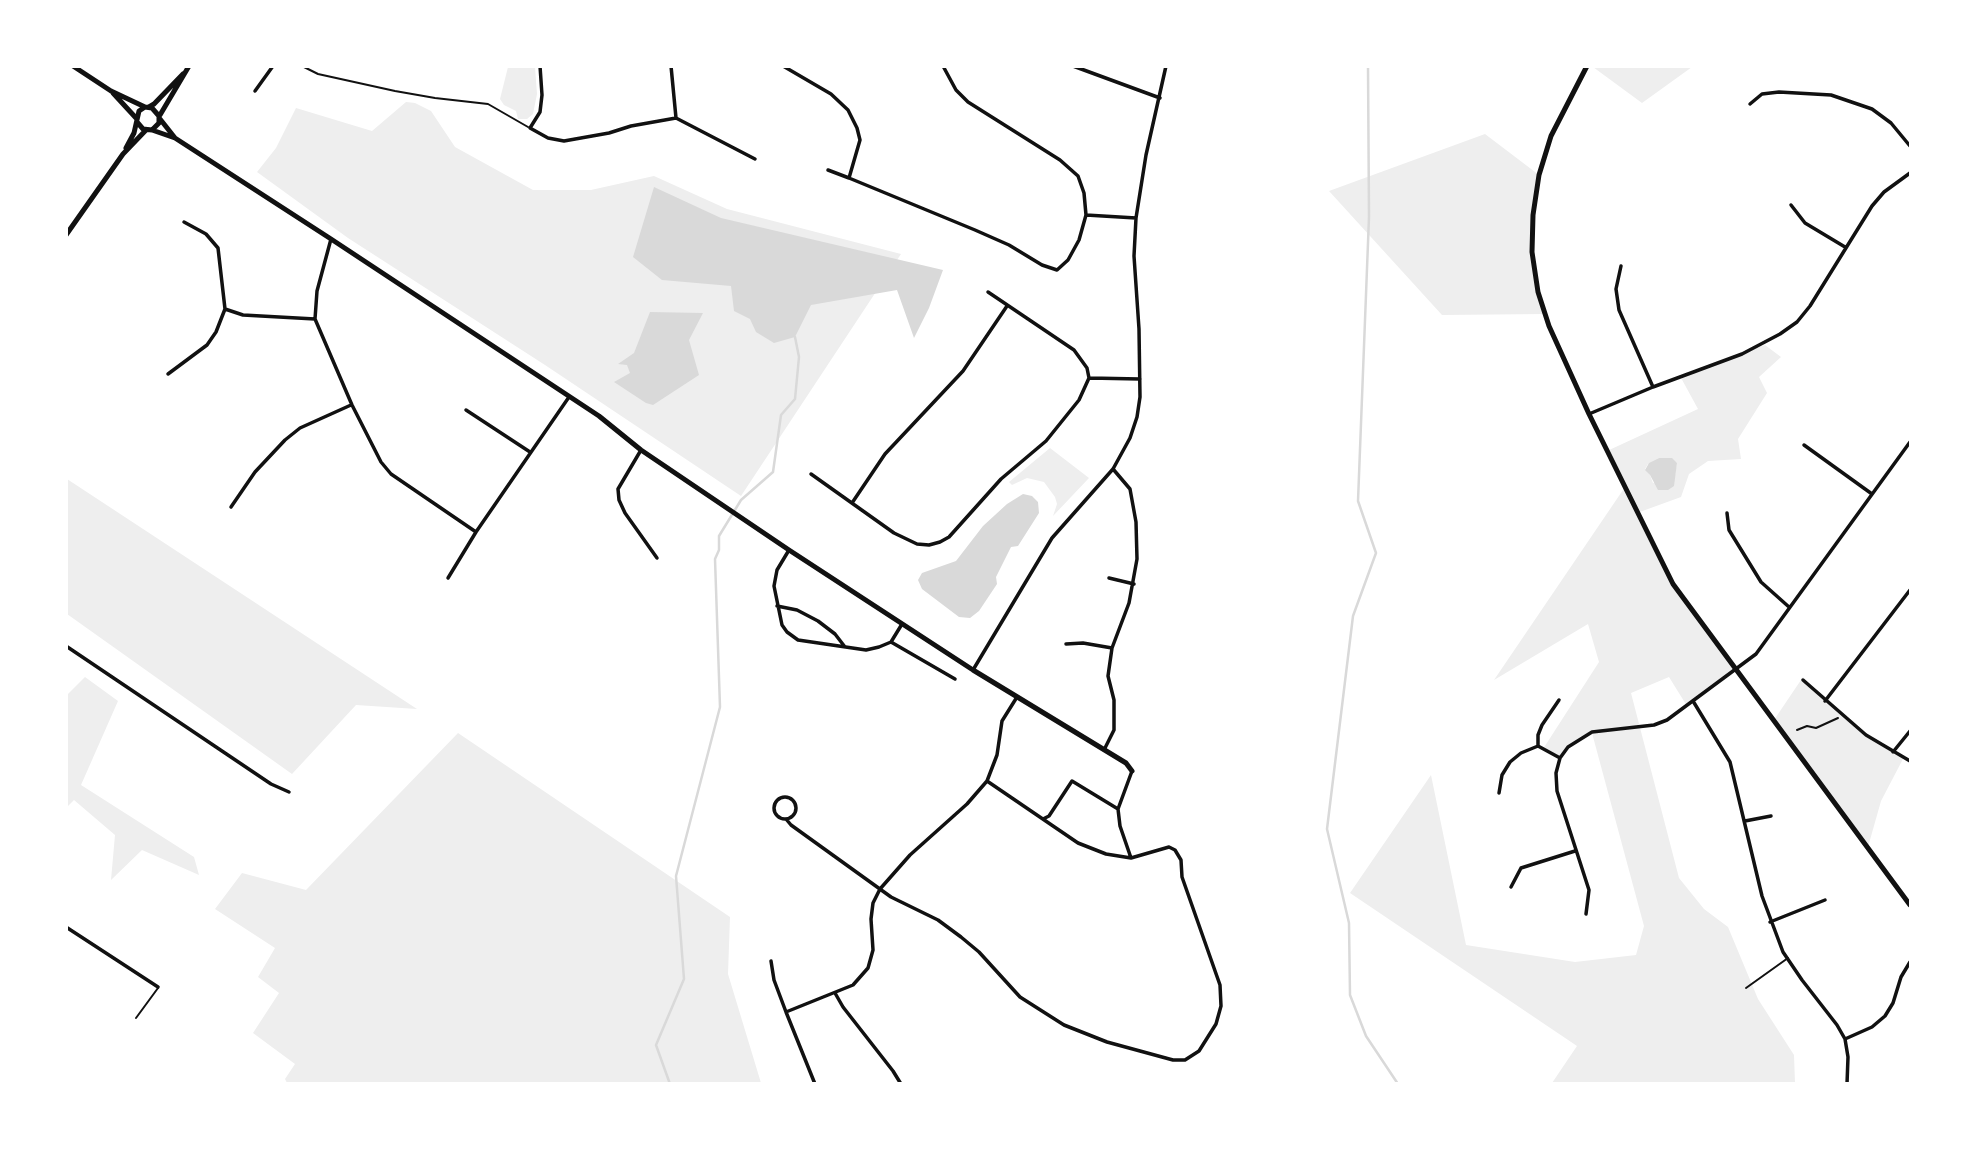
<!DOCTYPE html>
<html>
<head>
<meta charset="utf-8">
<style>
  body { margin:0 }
  #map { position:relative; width:1977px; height:1150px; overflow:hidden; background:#fff; font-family:"Zilla Slab",serif }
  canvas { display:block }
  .frame { position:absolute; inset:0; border:68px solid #fff; pointer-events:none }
</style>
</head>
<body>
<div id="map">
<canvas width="1977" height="1150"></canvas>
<div class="frame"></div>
</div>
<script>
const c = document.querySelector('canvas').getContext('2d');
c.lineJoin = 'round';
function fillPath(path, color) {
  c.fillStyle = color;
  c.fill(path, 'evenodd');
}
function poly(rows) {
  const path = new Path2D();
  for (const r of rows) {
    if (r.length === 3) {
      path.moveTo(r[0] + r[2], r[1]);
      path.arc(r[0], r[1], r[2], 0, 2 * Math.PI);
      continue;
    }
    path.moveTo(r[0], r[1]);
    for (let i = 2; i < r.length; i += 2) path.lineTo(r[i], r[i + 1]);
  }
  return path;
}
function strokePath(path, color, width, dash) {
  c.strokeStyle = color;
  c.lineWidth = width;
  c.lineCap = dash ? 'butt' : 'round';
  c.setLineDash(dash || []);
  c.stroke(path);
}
fillPath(poly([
  [508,67,535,67,537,94,533,114,527,119,518,119,516,111,504,105,500,99],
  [1593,67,1692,67,1642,103],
  [406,102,415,103,431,111,455,147,533,190,591,190,654,176,727,209,901,254,741,496,545,365,348,238,257,172,276,148,296,108,372,131],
  [1485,134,1539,175,1532,252,1545,314,1442,315,1329,191],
  [1765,345,1781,357,1759,377,1767,393,1738,439,1741,459,1708,461,1689,474,1681,497,1637,513,1673,584,1736,670,1687,706,1669,677,1631,693,1679,878,1704,909,1728,927,1758,999,1794,1055,1795,1083,1552,1083,1577,1046,1350,893,1431,775,1466,945,1575,962,1636,955,1644,926,1592,733,1568,747,1560,758,1543,749,1599,662,1588,624,1494,680,1625,487,1607,451,1698,409,1680,376],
  [1659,458,1677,463,1675,475,1653,483,1650,475,1645,469,1648,464],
  [1050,448,1089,478,1053,516,1057,504,1055,497,1044,482,1027,478,1012,485,1009,482],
  [66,479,67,479,417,709,356,705,292,774,67,614],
  [85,677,118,701,81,785,194,857,199,875,142,850,111,880,115,835,74,800,67,807,67,695],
  [1803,677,1825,701,1866,735,1904,757,1881,801,1868,847,1774,720],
  [458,733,730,917,728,974,761,1083,287,1083,285,1079,295,1064,253,1033,279,993,258,977,275,948,215,909,242,873,306,890]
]), '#eee');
fillPath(poly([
  [654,187,721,218,943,270,929,308,914,338,897,290,811,305,795,337,774,343,756,332,750,319,734,311,731,286,662,280,633,257],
  [650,312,703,313,689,340,699,375,653,405,646,403,614,382,630,373,627,365,618,364,634,353],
  [1659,458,1672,458,1677,463,1674,486,1668,490,1658,490,1650,475,1645,470,1649,463],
  [1023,494,1032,496,1038,502,1039,513,1018,546,1011,547,996,577,997,584,979,611,970,618,959,617,922,589,918,580,922,573,956,561,983,526,1007,504]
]), '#d9d9d9');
strokePath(poly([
  [1368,66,1369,217,1358,501,1376,553,1353,616,1327,829,1349,923,1350,995,1366,1036,1398,1084],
  [670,1084,656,1045,684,979,676,876,720,707,715,559,719,550,719,536,741,500,773,472,781,415,795,399,799,357,795,337]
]), '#d9d9d9', 2.5);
strokePath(poly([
  [1797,730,1807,726,1816,728,1838,718]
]), '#111', 2);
strokePath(poly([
  [302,66,318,74,395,91,435,98,488,104,528,127],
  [1746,988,1788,958],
  [136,1018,158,988]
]), '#111', 2);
strokePath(poly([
  [540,66,542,95,540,112,530,128,548,138,564,141,609,133,631,126,676,118,755,159],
  [671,66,676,118],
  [783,66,831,94,848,110,857,128,860,140,849,178,975,230,1009,245,1042,265,1057,270,1068,260,1079,240,1086,215,1084,193,1078,176,1060,160,968,102,956,90,943,66],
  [1073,66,1160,98],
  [255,91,273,66],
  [1750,104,1762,94,1779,92,1831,95,1872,109,1891,123,1910,146],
  [828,170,849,178],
  [1791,205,1805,223,1845,247],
  [1086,215,1136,218],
  [331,239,317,291,315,319,352,405,381,462,391,474,476,532],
  [1621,266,1616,289,1619,310,1653,387],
  [988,292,1074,350,1087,368,1089,378,1140,379],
  [225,309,243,315,315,319],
  [168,374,207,345,216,332,225,309,218,248,206,234,184,222],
  [466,410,530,452],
  [1589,414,1653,387,1742,354,1780,334,1797,322,1810,306,1872,206,1884,192,1910,173],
  [1804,445,1872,494],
  [641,450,618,489,619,500,625,513,657,558],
  [811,474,894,533,917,544,929,545,940,542,949,537,1001,479,1046,441,1079,400,1089,378],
  [852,503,885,454,963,371,1007,306],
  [231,507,255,472,285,440,300,428,351,405],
  [1727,513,1729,530,1761,582,1789,607],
  [789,550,777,570,774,586,782,625,787,632,798,640,866,650,879,647,891,642,902,624],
  [448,578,476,532,569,397],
  [1109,578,1134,584],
  [777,606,797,610,818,621,835,634,845,647],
  [891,642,955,679],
  [1066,644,1083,643,1112,648],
  [66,646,271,784,289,792],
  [973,670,1052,538,1113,469,1130,438,1137,417,1140,397,1139,329,1134,256,1136,218,1146,155,1166,66],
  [1803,680,1866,735,1910,761],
  [1693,701,1730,762,1762,896,1783,952,1802,980,1837,1025,1845,1039,1848,1057,1847,1084],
  [1825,701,1910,590],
  [1538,746,1560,758,1556,773,1557,791,1589,890,1586,914],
  [1104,750,1114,730,1114,700,1108,676,1112,648,1129,603,1137,559,1136,522,1130,489,1113,469],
  [1893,752,1910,731],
  [1560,758,1568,747,1592,732,1654,725,1667,720,1756,654,1910,442],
  [1499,793,1502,775,1510,762,1521,753,1538,746,1538,735,1542,725,1559,700],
  [785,808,11],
  [786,819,791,825,891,897,938,920,961,937,979,952,1020,997,1064,1025,1107,1042,1173,1060,1185,1060,1199,1051,1216,1024,1221,1006,1220,985,1182,877,1181,860,1175,850,1169,847,1131,858,1106,854,1078,843,987,781],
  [1043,819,1049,816,1072,781,1118,809],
  [1745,821,1771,816],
  [1131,858,1120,826,1118,809,1132,771],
  [1511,887,1521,868,1575,851],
  [1770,922,1825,900],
  [66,927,158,987],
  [771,961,774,980,786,1012,815,1084],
  [835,993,843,1007,893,1071,901,1084],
  [786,1012,853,985,868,968,873,950,871,919,873,903,880,889,910,855,967,804,987,781,997,755,1002,721,1017,697],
  [1845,1039,1872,1027,1885,1016,1893,1003,1901,977,1910,962]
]), '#111', 3.5);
strokePath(poly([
  [73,66,111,91,145,107],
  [113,93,136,118],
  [149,107,154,104,183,74],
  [160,115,189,66],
  [160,119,175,138],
  [152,130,175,138,331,239,599,416,641,450,789,550,973,670,1126,763,1132,771],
  [126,148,134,133,139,111,145,107,152,108,159,116,159,123,152,130,143,129,137,122],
  [66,235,123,154,146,130]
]), '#111', 5);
strokePath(poly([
  [1587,66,1551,136,1539,175,1533,215,1532,252,1538,292,1549,326,1589,414,1673,584,1910,905]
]), '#111', 5);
</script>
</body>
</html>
